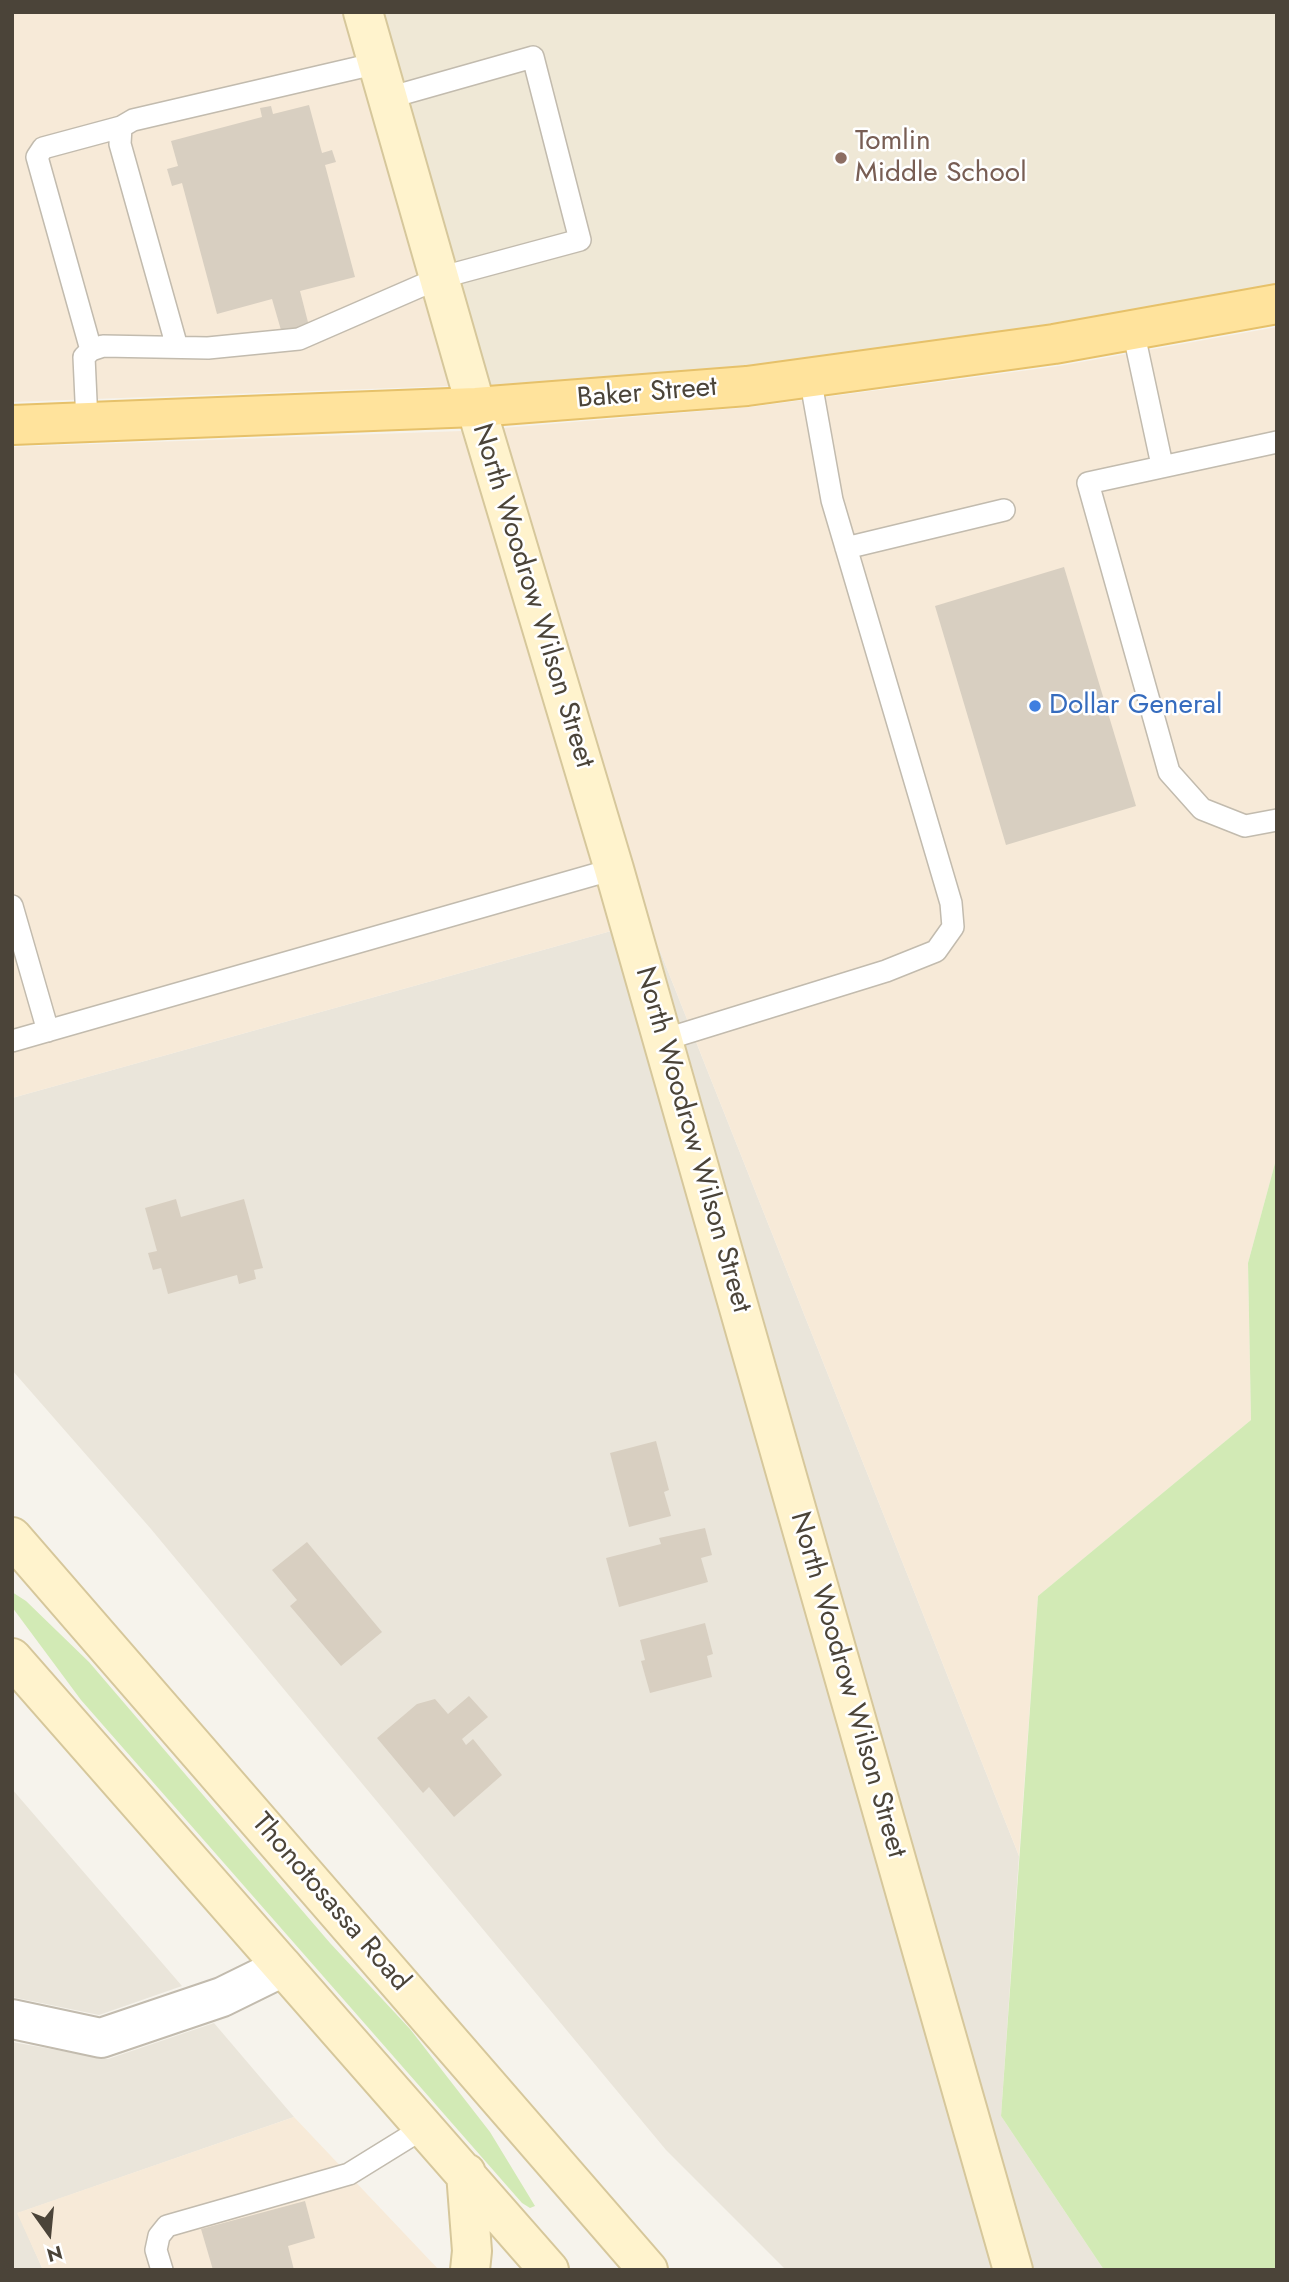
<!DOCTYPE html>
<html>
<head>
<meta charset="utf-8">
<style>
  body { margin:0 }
  #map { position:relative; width:1289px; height:2282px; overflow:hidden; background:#f6f3ec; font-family:Jost,sans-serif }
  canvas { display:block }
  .frame { position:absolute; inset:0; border:14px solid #4b4439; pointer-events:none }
  .north { position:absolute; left:14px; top:2198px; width:70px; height:70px; -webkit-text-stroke:5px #fff; paint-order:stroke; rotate:165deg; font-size:19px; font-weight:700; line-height:28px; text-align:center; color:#4b4439 }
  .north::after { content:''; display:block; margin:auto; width:24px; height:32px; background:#4b4439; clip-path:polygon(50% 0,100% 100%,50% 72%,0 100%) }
</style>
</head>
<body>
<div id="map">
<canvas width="1289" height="2282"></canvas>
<div class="frame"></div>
<div class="north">N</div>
</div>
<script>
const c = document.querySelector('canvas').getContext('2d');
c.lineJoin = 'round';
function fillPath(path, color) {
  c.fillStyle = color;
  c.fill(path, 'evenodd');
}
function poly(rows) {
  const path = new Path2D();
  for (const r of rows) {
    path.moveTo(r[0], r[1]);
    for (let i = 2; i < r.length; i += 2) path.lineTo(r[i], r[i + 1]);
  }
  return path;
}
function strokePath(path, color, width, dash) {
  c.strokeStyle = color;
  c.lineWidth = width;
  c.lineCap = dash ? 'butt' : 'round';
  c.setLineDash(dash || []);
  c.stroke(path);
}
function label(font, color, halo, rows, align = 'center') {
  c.font = font + ' Jost,sans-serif';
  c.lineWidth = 5;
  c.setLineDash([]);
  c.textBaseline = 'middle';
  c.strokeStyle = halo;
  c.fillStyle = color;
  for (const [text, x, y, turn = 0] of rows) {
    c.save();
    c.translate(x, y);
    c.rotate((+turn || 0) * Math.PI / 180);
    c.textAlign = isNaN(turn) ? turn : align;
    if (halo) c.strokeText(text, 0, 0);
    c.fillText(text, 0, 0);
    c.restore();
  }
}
fillPath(poly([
  [611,931,992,2270,786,2270,666,2150,151,1529,12,1370,12,1098],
  [656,941,1019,1856,1001,2116,1104,2270,1034,2270],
  [12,1789,182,1986,99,2015,12,1997],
  [214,2023,294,2117,18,2213,43,2270,12,2270,12,2042,108,2059]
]), '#eae5da');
fillPath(poly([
  [12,12,342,12,449,386,12,402],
  [1277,327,1277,1156,1248,1263,1251,1420,1038,1596,1019,1856,656,941,503,428,751,407,1059,366],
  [462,431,611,931,12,1098,12,447],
  [294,2117,439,2270,43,2270,17,2213]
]), '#f7ead8');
fillPath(poly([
  [363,12,1277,12,1277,304,476,407]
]), '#efe8d6');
fillPath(poly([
  [1277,1156,1277,2270,1104,2270,1001,2116,1038,1596,1251,1420,1248,1263],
  [12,1592,26,1601,89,1662,330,1943,410,2029,490,2132,535,2206,530,2208,522,2203,81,1700,12,1607]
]), '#d2eab5');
fillPath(poly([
  [309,105,322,153,332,150,336,162,325,165,355,277,300,291,310,330,283,337,272,299,217,314,182,183,172,186,167,169,178,166,171,141,262,117,260,108,271,106,273,114],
  [1064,567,1136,806,1006,845,935,606],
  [176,1199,181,1217,244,1199,263,1268,254,1270,256,1279,239,1284,237,1275,168,1294,161,1268,153,1270,148,1253,157,1251,145,1208],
  [656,1441,669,1490,664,1492,671,1516,629,1527,610,1453],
  [705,1528,712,1555,701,1558,708,1582,619,1607,606,1558,661,1544,659,1538],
  [307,1542,382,1632,341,1666,290,1606,297,1600,272,1570],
  [705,1623,713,1654,707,1656,712,1677,650,1693,641,1661,645,1660,640,1640],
  [469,1696,488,1717,462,1739,466,1745,473,1739,502,1775,454,1817,429,1787,423,1793,377,1738,417,1704,435,1699,448,1714],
  [305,2201,315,2238,288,2246,294,2270,213,2270,201,2229]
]), '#d8cfc1');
const lane = poly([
  [121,127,120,144,177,347],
  [1133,330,1162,465],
  [91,350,37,157,43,148,121,127,133,120,378,63],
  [87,422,84,357,91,350,103,346,208,348,299,339,439,278,580,240,533,57,388,98],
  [1277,442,1088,483,1169,772,1202,809,1245,826,1277,820],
  [846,548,1004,510],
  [12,906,48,1031],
  [663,1040,886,971,936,951,953,927,951,903,832,500,810,377],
  [12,1041,614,869],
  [162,2270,156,2250,159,2236,167,2226,349,2174,425,2127]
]);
const street = poly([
  [12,2019,101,2038,222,1997,283,1967]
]);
const secondary = poly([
  [363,12,476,407,614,869,1013,2270],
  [12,1537,648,2270],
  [12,1658,549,2270],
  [466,2173,472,2251,470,2270]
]);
const primary = poly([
  [12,425,476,407,747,386,1054,344,1277,304]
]);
strokePath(lane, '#c2bbae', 24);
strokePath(street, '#c2bbae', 42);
strokePath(secondary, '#d6c79b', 42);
strokePath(primary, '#e6c16a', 42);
strokePath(lane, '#fff', 21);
strokePath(street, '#fff', 38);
strokePath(secondary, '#fff3cd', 38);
strokePath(primary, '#ffe39c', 38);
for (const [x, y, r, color] of [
  [841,158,7,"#8d6e63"],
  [1035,706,7,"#3f7fe0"]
]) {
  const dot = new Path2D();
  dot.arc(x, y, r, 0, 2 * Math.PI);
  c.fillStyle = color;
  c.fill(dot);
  strokePath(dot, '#fff', 2.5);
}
label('28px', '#785e54', '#fff', [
  ["Tomlin",855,142],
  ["Middle School",855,174]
], 'left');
label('28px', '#4b4439', '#fff', [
  ["Baker Street",647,394,-5],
  ["North Woodrow Wilson Street",532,596,73],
  ["North Woodrow Wilson Street",692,1140,74],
  ["North Woodrow Wilson Street",847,1685,74],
  ["Thonotosassa Road",330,1903,49]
]);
label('28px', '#366cbe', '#fff', [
  ["Dollar General",1049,706]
], 'left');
</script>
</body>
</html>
